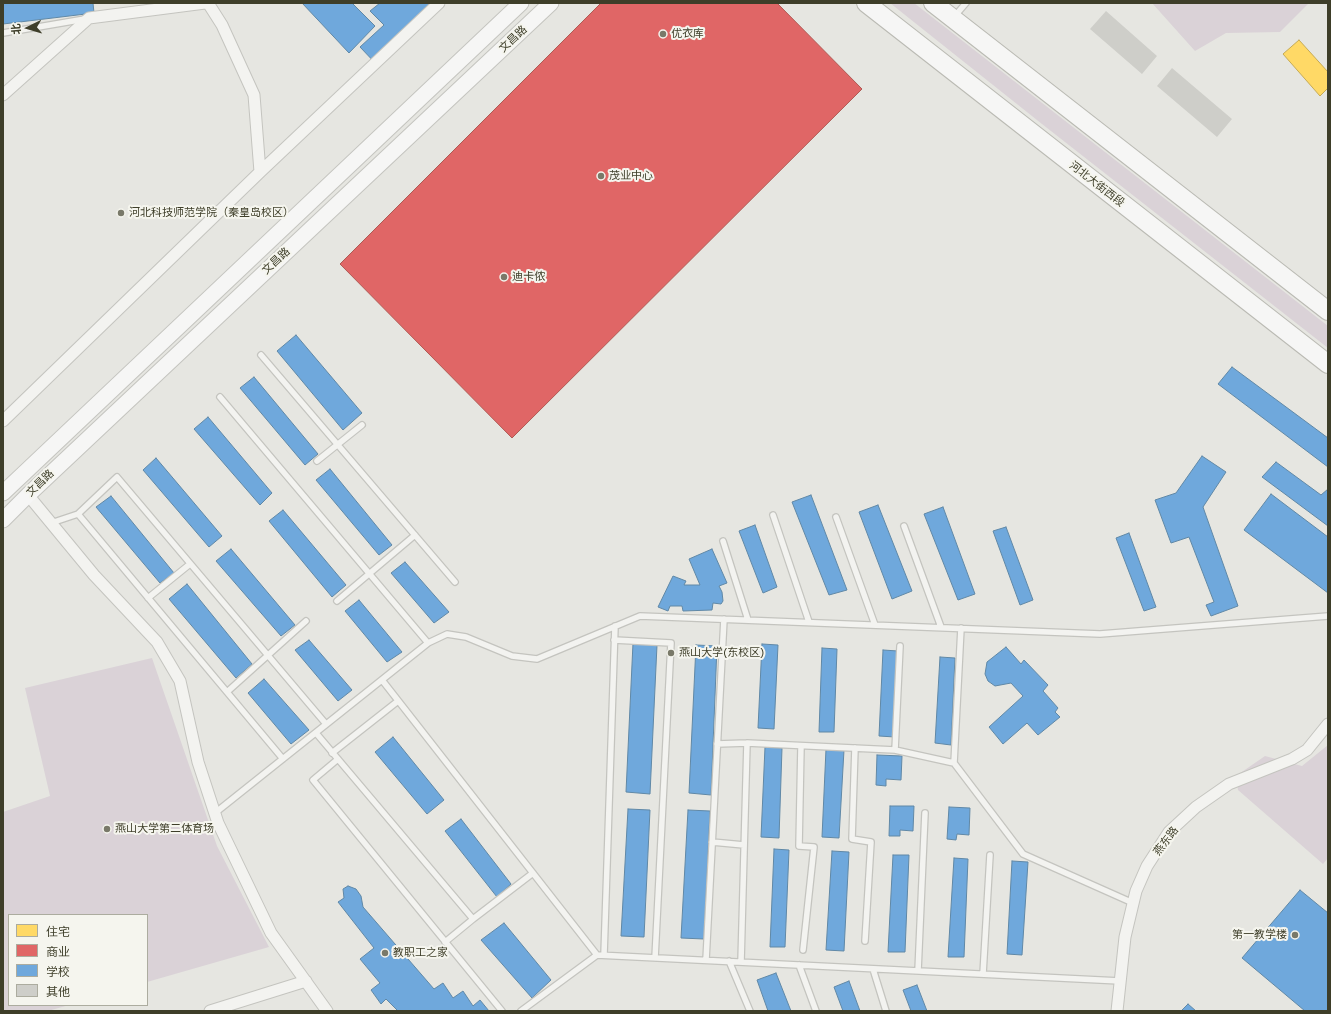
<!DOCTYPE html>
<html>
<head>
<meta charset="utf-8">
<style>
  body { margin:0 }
  #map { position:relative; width:1331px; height:1014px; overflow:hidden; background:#e6e6e1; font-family:"Golos Text","Noto Sans SC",sans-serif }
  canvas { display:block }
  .frame { position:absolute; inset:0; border:4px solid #3e3e29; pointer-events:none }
  .legend { position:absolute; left:8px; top:914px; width:140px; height:92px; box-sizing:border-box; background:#f5f5ee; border:1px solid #acac9f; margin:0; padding:5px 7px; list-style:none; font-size:12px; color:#3e3e29 }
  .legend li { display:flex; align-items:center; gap:8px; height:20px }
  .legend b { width:20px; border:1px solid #acac9f }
  .north { position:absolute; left:8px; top:8px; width:40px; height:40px; -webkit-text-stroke:3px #f5f5ee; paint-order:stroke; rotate:265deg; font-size:11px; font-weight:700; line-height:16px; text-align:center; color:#3e3e29 }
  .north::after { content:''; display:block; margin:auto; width:14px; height:18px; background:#3e3e29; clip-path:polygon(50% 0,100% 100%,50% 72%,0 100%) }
</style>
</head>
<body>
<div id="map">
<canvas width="1331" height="1014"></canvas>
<div class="frame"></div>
<ul class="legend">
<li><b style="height:11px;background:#ffd966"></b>住宅</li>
<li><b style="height:11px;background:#e06666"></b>商业</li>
<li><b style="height:11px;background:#6fa8dc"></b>学校</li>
<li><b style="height:11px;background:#cecec9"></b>其他</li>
</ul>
<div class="north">北</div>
</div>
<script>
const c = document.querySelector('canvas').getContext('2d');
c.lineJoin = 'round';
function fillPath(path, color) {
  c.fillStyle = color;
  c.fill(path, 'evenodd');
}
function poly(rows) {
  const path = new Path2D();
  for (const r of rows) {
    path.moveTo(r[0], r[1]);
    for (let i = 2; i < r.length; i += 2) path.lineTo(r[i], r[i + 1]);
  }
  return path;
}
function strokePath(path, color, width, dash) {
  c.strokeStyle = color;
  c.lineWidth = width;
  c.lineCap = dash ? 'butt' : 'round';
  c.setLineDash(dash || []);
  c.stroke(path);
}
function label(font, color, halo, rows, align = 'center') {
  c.font = font + ' "Golos Text","Noto Sans SC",sans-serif';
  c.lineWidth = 4;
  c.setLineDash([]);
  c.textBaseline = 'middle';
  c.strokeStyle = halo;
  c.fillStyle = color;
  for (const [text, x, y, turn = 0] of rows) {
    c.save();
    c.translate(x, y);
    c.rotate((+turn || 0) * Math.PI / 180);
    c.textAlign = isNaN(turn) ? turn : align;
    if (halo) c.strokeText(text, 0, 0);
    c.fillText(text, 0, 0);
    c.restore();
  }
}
fillPath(poly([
  [890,3,914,3,923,10,1328,326,1328,348,1042,124],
  [1152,3,1309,3,1280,32,1226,33,1195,51],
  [152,658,217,846,269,947,147,982,147,915,9,915,9,1005,69,1005,48,1011,3,1011,3,812,50,796,25,688],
  [1328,745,1328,858,1323,864,1238,790,1236,776,1265,756,1302,766]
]), '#dad2d7');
const homes = poly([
  [1299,40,1328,72,1328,88,1320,96,1283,54,1299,40]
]);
fillPath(homes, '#ffd966');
strokePath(homes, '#c5aa54', 1);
const shops = poly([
  [601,3,777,3,862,89,512,438,340,264,601,3]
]);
fillPath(shops, '#e06666');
strokePath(shops, '#af5a54', 1);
const schools = poly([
  [3,3,93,3,94,13,3,24,3,3],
  [302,3,352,3,375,26,349,53,302,3],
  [380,3,446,3,379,67,360,47,384,25,370,11,380,3],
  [296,335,362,413,343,430,277,351,296,335],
  [1232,367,1328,438,1328,467,1218,384,1232,367],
  [254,377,318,454,305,465,240,388,254,377],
  [208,417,272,493,260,505,194,429,208,417],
  [1202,456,1226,472,1203,507,1238,606,1211,616,1206,605,1214,602,1189,537,1171,543,1155,500,1176,493,1202,456],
  [156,458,222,536,209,547,143,470,156,458],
  [1276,462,1321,495,1328,489,1328,526,1262,477,1276,462],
  [330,469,392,545,379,555,316,480,330,469],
  [1271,494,1328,537,1328,593,1244,530,1271,494],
  [811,495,847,590,829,595,792,502,811,495],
  [111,496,174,573,160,583,96,507,111,496],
  [878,505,912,591,892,599,859,512,878,505],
  [943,507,975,594,958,600,924,514,943,507],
  [283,510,346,585,332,597,269,521,283,510],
  [755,525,777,587,763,593,739,531,755,525],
  [1006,527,1033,600,1020,605,993,531,1006,527],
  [1129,533,1156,607,1144,611,1116,538,1129,533],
  [231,549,295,625,281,636,216,561,231,549],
  [712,549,727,583,719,586,722,592,723,601,721,604,713,603,712,610,683,611,682,606,670,606,668,611,658,607,673,576,686,581,684,585,700,585,689,559,712,549],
  [405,562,449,612,434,623,391,573,405,562],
  [187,584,252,664,236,678,169,599,187,584],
  [359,600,402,652,387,662,345,611,359,600],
  [309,640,352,690,338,701,295,650,309,640],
  [633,643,657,645,650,794,626,792,633,643],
  [762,644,778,645,774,729,758,728,762,644],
  [696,645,717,646,711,795,689,793,696,645],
  [1006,647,1021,664,1024,660,1048,685,1043,691,1058,708,1055,712,1060,717,1038,735,1027,723,1003,744,989,727,1023,696,1011,683,995,686,988,681,985,674,987,662,1006,647],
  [822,648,837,649,834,732,819,732,822,648],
  [883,650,898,651,895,737,879,736,883,650],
  [940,657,955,658,951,745,935,743,940,657],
  [264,679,309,730,291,744,248,693,264,679],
  [393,737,444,800,427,814,375,752,393,737],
  [765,747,782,748,779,838,761,837,765,747],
  [826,749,844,750,839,838,822,837,826,749],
  [877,755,902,756,901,780,886,779,886,786,876,785,877,755],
  [890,806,914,806,913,831,900,830,900,836,889,836,890,806],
  [949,807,970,808,969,835,957,834,956,840,947,839,949,807],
  [628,809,650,810,644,937,621,936,628,809],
  [688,810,710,811,704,939,681,938,688,810],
  [461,819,511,884,497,897,445,831,461,819],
  [774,849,789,850,785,947,770,947,774,849],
  [832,851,849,852,844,951,826,950,832,851],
  [893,855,909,855,905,952,888,952,893,855],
  [954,858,968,859,964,957,948,957,954,858],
  [1012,861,1028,862,1022,955,1007,954,1012,861],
  [348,886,356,889,361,896,363,907,434,989,443,983,453,998,463,991,473,1006,480,1000,489,1011,398,1011,386,999,381,1004,371,990,380,983,360,959,374,948,338,902,344,898,343,889,348,886],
  [1300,890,1328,913,1328,1011,1305,1011,1242,958,1300,890],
  [504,923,551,980,532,998,481,940,504,923],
  [776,973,791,1011,768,1011,757,980,776,973],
  [849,981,860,1011,843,1011,834,987,849,981],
  [917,985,927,1011,911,1011,903,990,917,985],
  [1188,1004,1196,1011,1181,1011,1188,1004]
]);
fillPath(schools, '#6fa8dc');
strokePath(schools, '#6088a6', 1);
fillPath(poly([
  [1106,11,1157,56,1142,74,1090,29],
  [1172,68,1232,119,1217,137,1157,86]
]), '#cecec9');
const service = poly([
  [954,17,966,3],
  [3,33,85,19],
  [261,355,455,582],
  [220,397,428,643],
  [317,461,362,425],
  [78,514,283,759],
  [773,515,809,622],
  [836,517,875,625],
  [51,523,78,514,117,477,326,724],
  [904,526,941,627],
  [723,541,748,620],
  [148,598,190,564],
  [337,601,415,535],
  [961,628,954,763,1023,854,1133,903],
  [614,640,671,643,655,958],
  [900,646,895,750,954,763],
  [382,680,597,955,521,1011],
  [227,692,306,621],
  [316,733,473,919,445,942],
  [747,743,895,750],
  [717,744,747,743,741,962],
  [801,746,799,846,814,847,803,950],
  [855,748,852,839,871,842,865,941],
  [332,753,398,701],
  [338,759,313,780,502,1011],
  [215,813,428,643,447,634,466,637,512,656,537,659,640,616,1100,634,1328,616],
  [712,842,744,845],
  [473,919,533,873],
  [597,955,1120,981],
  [604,955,615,626],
  [706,960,724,619],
  [729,961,750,1011],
  [799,965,816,1011],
  [873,969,886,1011],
  [918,971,925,813],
  [983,974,990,855]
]);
const minor = poly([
  [208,3,222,25,254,95,260,172],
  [3,95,89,18,205,3],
  [3,421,260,172,439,3],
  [28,495,94,575,157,642,180,681,198,762,218,823,271,933,327,1011],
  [210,1011,306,981],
  [1117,1011,1125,937,1136,891,1147,866,1169,832,1196,807,1229,784,1292,759,1307,750,1328,724]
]);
const secondary = poly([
  [3,493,521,3],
  [3,520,28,495,551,3]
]);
const trunk = poly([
  [866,3,1328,364],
  [933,3,1328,311]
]);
strokePath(service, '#c4c4bf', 8);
strokePath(minor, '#c4c4bf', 13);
strokePath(secondary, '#c4c4bf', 17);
strokePath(trunk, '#babab3', 20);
strokePath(service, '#f3f3f0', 5.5);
strokePath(minor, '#f3f3f0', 11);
strokePath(secondary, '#f6f6f5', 15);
strokePath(trunk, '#f6f6f5', 18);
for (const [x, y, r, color] of [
  [663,34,4,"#797969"],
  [601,176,4,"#797969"],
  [121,213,4,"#797969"],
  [504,277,4,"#797969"],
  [671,653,4,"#797969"],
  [107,829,4,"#797969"],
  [1295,935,4,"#797969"],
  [385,953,4,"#797969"]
]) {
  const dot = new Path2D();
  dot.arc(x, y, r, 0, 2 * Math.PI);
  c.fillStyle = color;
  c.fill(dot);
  strokePath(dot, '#f5f5ee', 1.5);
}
label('11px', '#3e3e29', '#f5f5ee', [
  ["优衣库",671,34],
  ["茂业中心",609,176],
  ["河北科技师范学院（秦皇岛校区）",129,213],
  ["迪卡侬",512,277],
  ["燕山大学(东校区)",679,653],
  ["燕山大学第二体育场",115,829],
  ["第一教学楼",1287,935,"right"],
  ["教职工之家",393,953]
], 'left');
label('11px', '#3e3e29', '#f5f5ee', [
  ["文昌路",513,39,-43],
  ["河北大街西段",1097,184,38],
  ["文昌路",276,261,-43],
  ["文昌路",40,483,-44],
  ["燕东路",1166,841,-53]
]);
</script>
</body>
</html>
